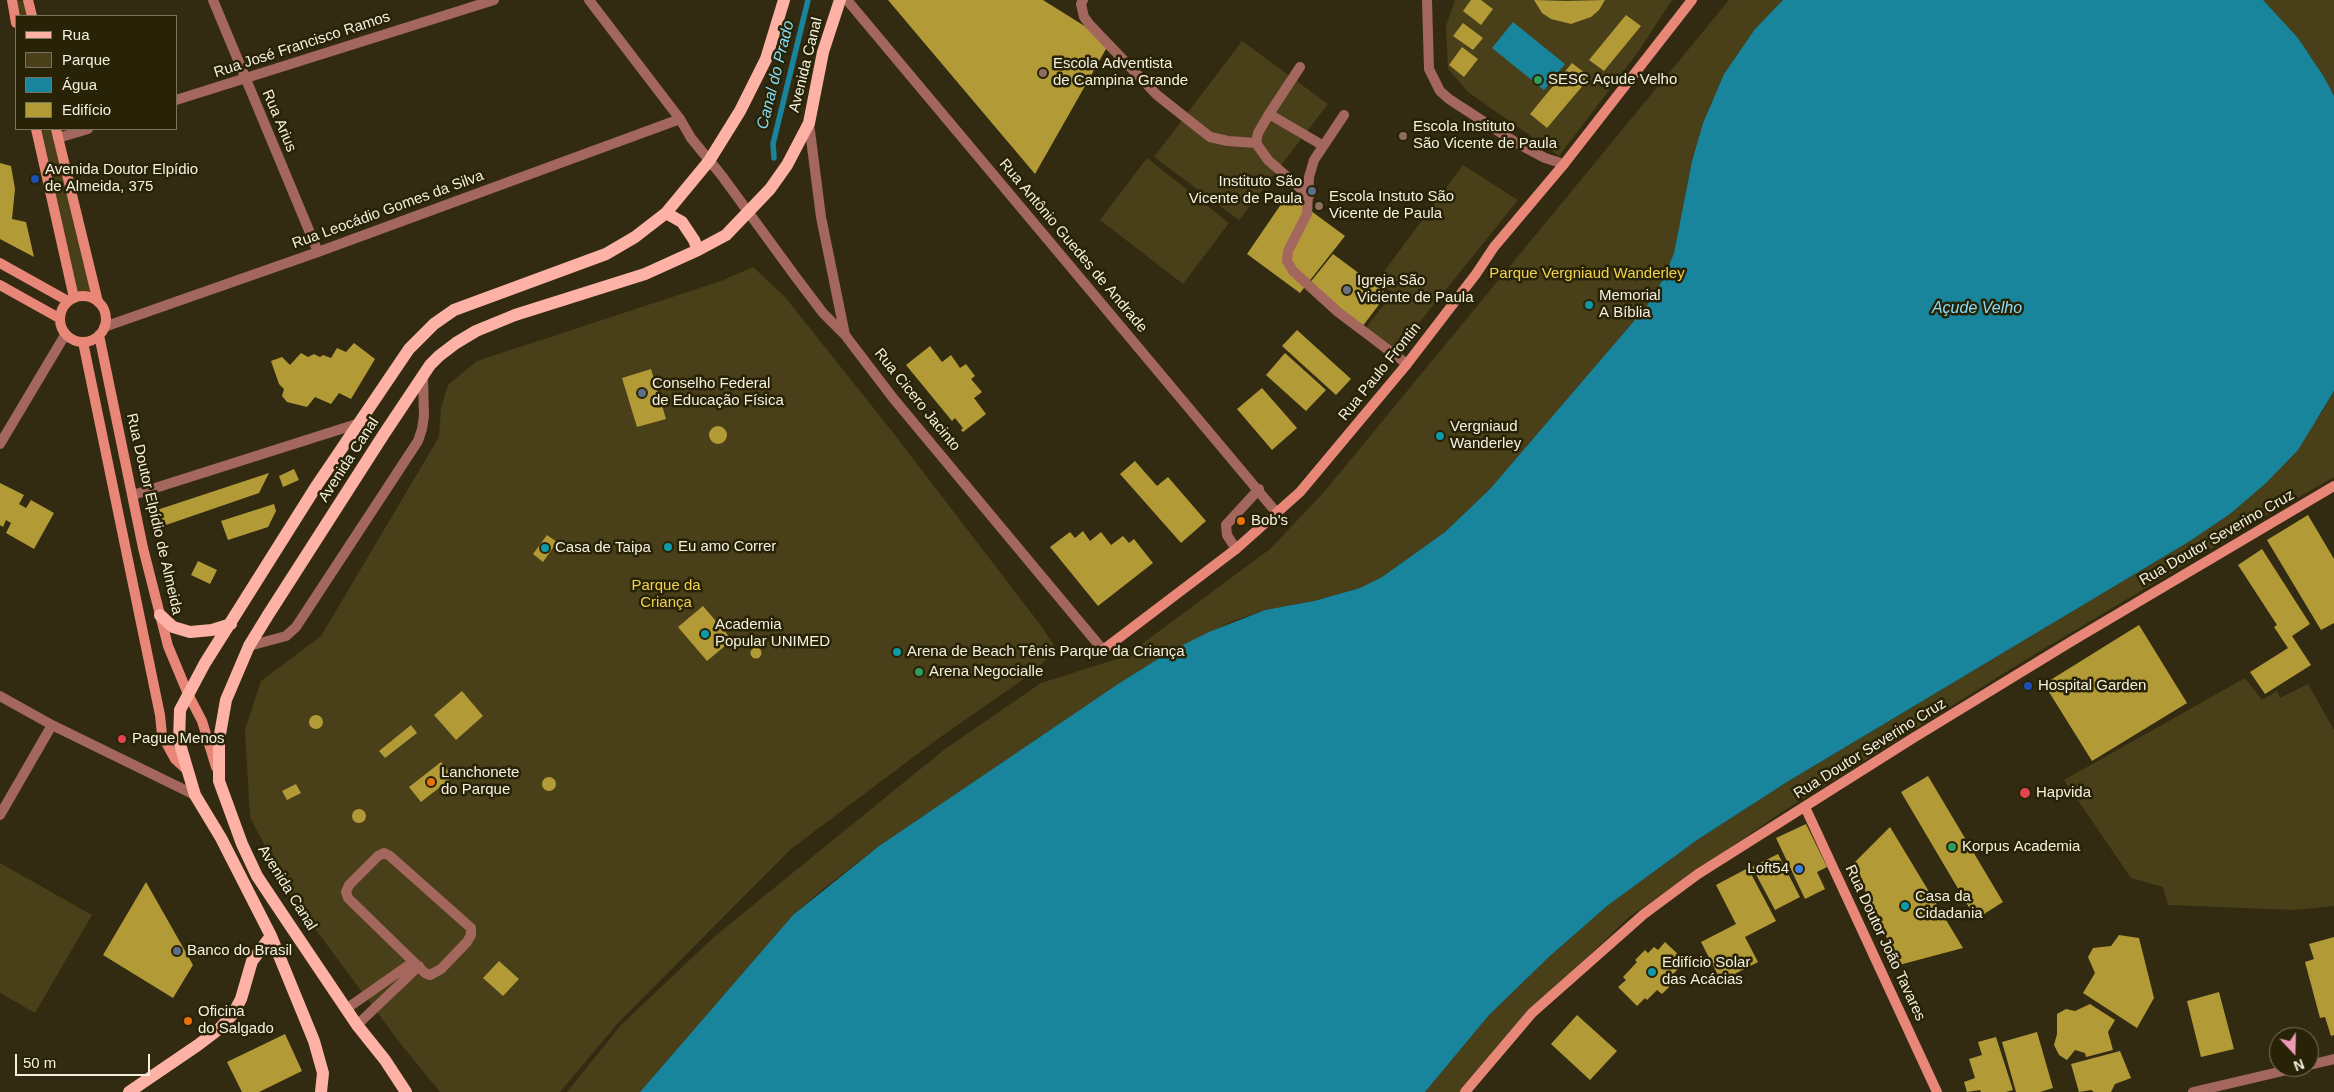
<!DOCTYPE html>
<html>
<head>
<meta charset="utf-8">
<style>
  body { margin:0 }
  #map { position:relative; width:2334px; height:1092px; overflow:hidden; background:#322b11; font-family:Arial,sans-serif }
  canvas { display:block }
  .legend { position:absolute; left:15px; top:15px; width:162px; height:115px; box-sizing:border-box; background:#282207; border:1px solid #7a745e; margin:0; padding:6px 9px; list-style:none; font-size:15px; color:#f4f0e0 }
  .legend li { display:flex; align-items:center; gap:10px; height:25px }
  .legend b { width:25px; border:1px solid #7a745e }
  .north { position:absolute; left:2269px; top:1027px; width:50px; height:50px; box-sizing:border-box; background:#282207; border:1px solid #7a745e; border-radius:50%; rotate:159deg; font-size:14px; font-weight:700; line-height:20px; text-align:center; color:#f4f0e0 }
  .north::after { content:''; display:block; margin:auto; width:18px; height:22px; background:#ef9ab9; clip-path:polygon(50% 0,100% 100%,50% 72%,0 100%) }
  .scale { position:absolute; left:15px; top:1054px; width:135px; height:22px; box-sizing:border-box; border:2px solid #f4f0e0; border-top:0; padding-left:6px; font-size:15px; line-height:18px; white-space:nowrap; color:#f4f0e0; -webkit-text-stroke:4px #282207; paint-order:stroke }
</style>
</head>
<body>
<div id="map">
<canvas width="2334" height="1092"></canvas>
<ul class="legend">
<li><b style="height:6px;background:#feb2a5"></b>Rua</li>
<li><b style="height:14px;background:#493f18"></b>Parque</li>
<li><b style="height:14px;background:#18859c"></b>Água</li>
<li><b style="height:14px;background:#b29b37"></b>Edifício</li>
</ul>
<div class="north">N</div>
<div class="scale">50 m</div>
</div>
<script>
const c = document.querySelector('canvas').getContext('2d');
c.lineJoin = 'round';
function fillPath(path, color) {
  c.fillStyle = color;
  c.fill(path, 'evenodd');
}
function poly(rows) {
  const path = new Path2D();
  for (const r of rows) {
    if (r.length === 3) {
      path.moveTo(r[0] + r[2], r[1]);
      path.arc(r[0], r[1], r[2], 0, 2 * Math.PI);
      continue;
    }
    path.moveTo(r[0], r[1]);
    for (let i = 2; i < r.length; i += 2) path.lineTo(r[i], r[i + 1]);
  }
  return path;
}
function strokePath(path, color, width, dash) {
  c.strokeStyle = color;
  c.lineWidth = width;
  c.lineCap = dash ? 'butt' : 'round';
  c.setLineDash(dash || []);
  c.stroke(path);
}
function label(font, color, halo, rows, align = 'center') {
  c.font = font + ' Arial,sans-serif';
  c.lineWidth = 5;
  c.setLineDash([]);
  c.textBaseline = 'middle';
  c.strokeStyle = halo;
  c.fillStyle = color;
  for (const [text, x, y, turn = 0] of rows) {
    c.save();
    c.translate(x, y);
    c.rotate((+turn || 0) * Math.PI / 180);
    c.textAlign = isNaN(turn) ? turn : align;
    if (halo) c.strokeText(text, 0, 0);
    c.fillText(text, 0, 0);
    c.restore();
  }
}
fillPath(poly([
  [26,0,30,16,18,16,15,1],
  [1455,0,1672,0,1638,52,1559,156,1468,92,1448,69,1446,26],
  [1729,0,1783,0,1755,29,1724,74,1703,123,1692,161,1674,253,1662,281,1646,307,1490,489,1445,532,1382,577,1360,588,1314,601,1265,610,1233,621,1159,658,1118,684,879,846,823,889,793,915,640,1092,567,1092,621,1025,715,936,945,749,1041,683,1120,658,1131,652,1270,549,1324,492],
  [2263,0,2334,0,2334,96,2324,77,2298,38],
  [1242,41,1328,104,1239,220,1154,157],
  [41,129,54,129,91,291,77,293],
  [1147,158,1229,223,1183,284,1100,220],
  [1463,165,1518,200,1390,359,1361,334,1393,293,1377,281],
  [753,267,785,297,891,430,1042,627,1057,650,1028,676,932,743,791,849,618,1023,560,1092,440,1092,400,1043,290,895,250,817,245,730,261,681,321,636,439,437,441,408,448,385,477,361,721,281],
  [2334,391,2334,477,2271,513,2022,662,1782,812,1629,917,1515,1027,1460,1092,1425,1092,1489,1015,1550,956,1607,906,1697,840,1787,782,2190,541,2230,514,2265,484,2322,412],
  [2245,678,2262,700,2277,691,2280,698,2308,684,2334,730,2334,906,2295,910,2168,905,2163,887,2131,878,2064,780],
  [0,863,92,915,35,1013,0,993]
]), '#493f18');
fillPath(poly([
  [1783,0,2263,0,2265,2,2298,38,2324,77,2334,96,2334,391,2298,450,2265,484,2230,514,2190,541,1787,782,1697,840,1607,906,1550,956,1489,1015,1425,1092,640,1092,793,915,879,846,1118,684,1169,652,1209,632,1265,610,1314,601,1360,588,1382,577,1445,532,1490,489,1646,307,1662,281,1674,253,1692,161,1703,123,1724,74,1755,29],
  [1513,22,1565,64,1544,90,1492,48]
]), '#18859c');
strokePath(poly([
  [774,158,773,144,808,0]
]), '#18859c', 5.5);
fillPath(poly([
  [888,0,1043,0,1110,42,1035,174],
  [1471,0,1481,0,1493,9,1481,25,1463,11],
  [1534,0,1566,1,1605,0,1599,10,1591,17,1571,24,1551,19,1542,13],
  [1626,15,1641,26,1604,71,1589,60],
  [1463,23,1483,38,1473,50,1453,36],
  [1462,47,1478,59,1464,77,1449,65],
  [1572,63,1590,77,1547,128,1530,114],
  [0,163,11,166,15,189,12,219,26,222,34,257,0,239],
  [1288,194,1345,236,1300,293,1247,254],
  [1333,254,1387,294,1362,327,1308,285],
  [1297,330,1351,379,1336,395,1282,346],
  [354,343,375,359,351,399,339,393,331,404,315,397,307,407,287,402,282,396,284,389,279,384,271,361,282,357,290,365,301,353,308,357,314,354,320,357,323,355,331,358,337,348,346,352],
  [930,346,942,362,951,355,960,368,966,364,975,376,971,379,982,392,974,398,986,414,963,432,961,430,963,428,955,418,952,421,906,365],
  [1285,353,1326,390,1306,411,1266,375],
  [651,369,666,419,637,427,622,378],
  [1262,388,1297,428,1272,450,1237,409],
  [718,435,9],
  [1135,461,1157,486,1168,477,1206,521,1181,543,1120,474],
  [294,469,299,480,283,487,279,476],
  [269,473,259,493,163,526,157,510],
  [0,483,24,495,19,504,26,508,31,500,54,513,34,549,6,533,11,523,6,520,3,527,0,525],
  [274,504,276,511,268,527,228,540,221,521],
  [2308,515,2334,559,2334,623,2321,630,2267,540],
  [1083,531,1090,541,1101,532,1111,545,1123,536,1129,543,1134,539,1153,563,1098,606,1050,547,1070,532,1075,538],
  [547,535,557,542,543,562,533,554],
  [2262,549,2310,624,2292,636,2311,665,2265,694,2250,672,2288,648,2274,627,2277,625,2238,565],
  [198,561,217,570,210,584,191,575],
  [703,606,732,640,707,661,678,627],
  [2139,625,2187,703,2092,761,2044,684],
  [756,653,5.5],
  [462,691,483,716,456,740,434,715],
  [316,722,7],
  [411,725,417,733,385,758,379,751],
  [441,762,453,777,421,802,409,787],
  [1928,776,2003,902,1976,919,1901,792],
  [549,784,7],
  [296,784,301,793,287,800,282,791],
  [359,816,7],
  [1806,824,1827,867,1817,872,1825,889,1805,899,1776,838],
  [1890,827,1963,948,1899,965,1853,864],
  [1778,854,1800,897,1775,910,1752,867],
  [1748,868,1776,921,1745,937,1758,962,1721,981,1701,942,1736,924,1716,885],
  [146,882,193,965,173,998,103,955],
  [2119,935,2139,938,2154,998,2137,1028,2083,993,2095,973,2088,957,2093,948,2111,946],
  [2334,937,2334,1035,2331,1036,2325,1017,2320,1018,2305,962,2314,959,2309,944],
  [1665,942,1682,958,1676,965,1679,968,1672,975,1677,979,1662,994,1657,990,1647,1000,1645,998,1637,1006,1618,987,1626,980,1623,977,1637,962,1635,960,1645,950,1648,953,1654,947,1658,950],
  [499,961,519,979,503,996,483,978],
  [2219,992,2234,1049,2201,1057,2187,1001],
  [2090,1004,2115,1020,2108,1032,2113,1050,2086,1057,2085,1053,2075,1050,2067,1060,2059,1055,2054,1045,2057,1034,2057,1014,2066,1009,2075,1011],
  [1577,1015,1617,1051,1590,1080,1551,1044],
  [2037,1032,2053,1088,2040,1092,2016,1092,2002,1042],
  [285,1034,302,1071,259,1092,242,1092,227,1062],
  [1996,1037,2013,1090,2006,1092,1981,1092,1980,1090,1967,1092,1964,1082,1975,1078,1969,1059,1982,1055,1978,1042],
  [2120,1051,2131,1078,2115,1084,2111,1092,2094,1092,2091,1090,2079,1092,2071,1064]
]), '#b29b37');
strokePath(poly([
  [1083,0,1081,4,1084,17,1090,25,1157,95,1210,137,1228,141,1256,143],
  [1300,67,1269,114,1258,133,1256,143,1268,160,1309,196],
  [1269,114,1322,145],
  [1344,115,1314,160,1309,177,1307,214,1288,251,1287,261,1293,271,1338,312,1407,364],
  [249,646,286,636,296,627,418,441,422,429,424,416,423,377],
  [384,853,390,856,471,928,471,935,467,942,441,969,430,975,425,973,348,898,346,892,349,885,378,856,384,853],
  [346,1009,413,962],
  [357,1025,419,966]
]), '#a4675d', 10);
strokePath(poly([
  [213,0,318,252],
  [589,0,680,119,691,138,722,176,795,276,823,313,845,335],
  [847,0,1276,512],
  [1427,0,1429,69,1440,91,1449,99,1515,142,1545,158,1564,164],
  [176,100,494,0],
  [809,123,821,217,845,335,893,398,1103,650],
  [58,138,88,129],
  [104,327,318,252,680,119],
  [0,444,65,335],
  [133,495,360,423],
  [1236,549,1227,535,1226,525,1259,489],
  [0,696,52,725,195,795],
  [0,815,52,725],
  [2309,1065,2334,1059],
  [2193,1092,2300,1067]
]), '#a4675d', 10);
strokePath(poly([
  [12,0,16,23],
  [28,0,32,16],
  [36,129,74,298],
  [56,129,98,302],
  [0,263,68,301],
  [0,285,59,318],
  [83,319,23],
  [99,335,143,548,168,646,188,694,202,721,216,767],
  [83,342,160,715,162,735,175,759,187,770],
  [1103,650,1236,549,1300,492,1407,364,1476,274,1494,247,1564,164,1692,0],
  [1805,807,1937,1092],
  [1465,1092,1532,1013,1644,914,1698,874,1910,740,2072,641,2334,486]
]), '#e88777', 10);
strokePath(poly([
  [666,213,682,222,694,240,698,250],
  [160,615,173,627,190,632,212,630,231,624],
  [129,1092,198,1045,219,1029,233,1014,241,999,252,961,271,936],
  [321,1092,323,1073,314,1041,271,936,221,838,195,795,179,741,180,710,205,663,317,485,409,349,434,324,454,310,606,254,635,237,666,213,709,161,740,111,766,59,784,0],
  [406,1092,385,1060,357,1025,289,924,257,876,242,844,219,781,219,740,226,700,249,646,268,615,384,434,430,365,439,356,456,343,476,331,515,315,645,274,698,250,726,235,770,189,787,165,809,123,823,52,840,0]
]), '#feb2a5', 12);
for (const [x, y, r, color] of [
  [1043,73,5,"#8d6e63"],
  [1538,80,5,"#2e9e5b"],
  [1403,136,5,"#8d6e63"],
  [35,179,5,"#1a4fb4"],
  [1312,191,5,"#5c6f8a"],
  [1319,206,5,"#8d6e63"],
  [1347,290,5,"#6b7280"],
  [1589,305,5,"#0f9aa8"],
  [642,393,5,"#5c6f8a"],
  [1440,436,5,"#0f9aa8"],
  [1241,521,5,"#e8710a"],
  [668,547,5,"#0f9aa8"],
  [545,548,5,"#0f9aa8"],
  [705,634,5,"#0f9aa8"],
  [897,652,5,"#0f9aa8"],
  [919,672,5,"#2e9e5b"],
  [2028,686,5,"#1a4fb4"],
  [122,739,5,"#e0444e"],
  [431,782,5,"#e8710a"],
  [2025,793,6,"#e0444e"],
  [1952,847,5,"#2e9e5b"],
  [1799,869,5,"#3f7fe0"],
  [1905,906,5,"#0f9aa8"],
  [177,951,5,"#5c6f8a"],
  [1652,972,5,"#0f9aa8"],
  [188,1021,5,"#e8710a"]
]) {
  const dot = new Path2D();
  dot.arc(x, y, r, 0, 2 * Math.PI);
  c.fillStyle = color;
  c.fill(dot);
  strokePath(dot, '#282207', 2);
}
label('15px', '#f4f0e0', '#282207', [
  ["Rua José Francisco Ramos",302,45,-18],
  ["Avenida Canal",806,65,-76],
  ["Rua Arius",279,121,67],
  ["Rua Leocádio Gomes da Silva",388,210,-20],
  ["Rua Antônio Guedes de Andrade",1073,246,50],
  ["Rua Paulo Frontin",1380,372,-51],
  ["Rua Cicero Jacinto",917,400,51],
  ["Avenida Canal",349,460,-57],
  ["Rua Doutor Elpídio de Almeida",154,514,77],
  ["Rua Doutor Severino Cruz",2217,538,-30],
  ["Rua Doutor Severino Cruz",1870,749,-32],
  ["Avenida Canal",287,888,58],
  ["Rua Doutor João Tavares",1885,943,65]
]);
label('15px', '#f4f0e0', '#282207', [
  ["Escola Adventista",1053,64],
  ["de Campina Grande",1053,81],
  ["SESC Açude Velho",1548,80],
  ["Escola Instituto",1413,127],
  ["São Vicente de Paula",1413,144],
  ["Avenida Doutor Elpídio",45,170],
  ["de Almeida, 375",45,187],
  ["Instituto São",1302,182,"right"],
  ["Vicente de Paula",1302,199,"right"],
  ["Escola Instuto São",1329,197],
  ["Vicente de Paula",1329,214],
  ["Igreja São",1357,281],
  ["Viciente de Paula",1357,298],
  ["Memorial",1599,296],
  ["A Bíblia",1599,313],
  ["Conselho Federal",652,384],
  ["de Educação Física",652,401],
  ["Vergniaud",1450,427],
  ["Wanderley",1450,444],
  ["Bob's",1251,521],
  ["Eu amo Correr",678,547],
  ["Casa de Taipa",555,548],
  ["Academia",715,625],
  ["Popular UNIMED",715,642],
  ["Arena de Beach Tênis Parque da Criança",907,652],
  ["Arena Negocialle",929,672],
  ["Hospital Garden",2038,686],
  ["Pague Menos",132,739],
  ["Lanchonete",441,773],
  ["do Parque",441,790],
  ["Hapvida",2036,793],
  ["Korpus Academia",1962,847],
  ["Loft54",1789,869,"right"],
  ["Casa da",1915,897],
  ["Cidadania",1915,914],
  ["Banco do Brasil",187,951],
  ["Edifício Solar",1662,963],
  ["das Acácias",1662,980],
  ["Oficina",198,1012],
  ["do Salgado",198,1029]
], 'left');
label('15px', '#f0d24d', '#282207', [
  ["Parque Vergniaud Wanderley",1587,274],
  ["Parque da",666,586],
  ["Criança",666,603]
]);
label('italic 16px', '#86ddf5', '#282207', [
  ["Canal do Prado",776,75,-76],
  ["Açude Velho",1977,309]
]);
</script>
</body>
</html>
